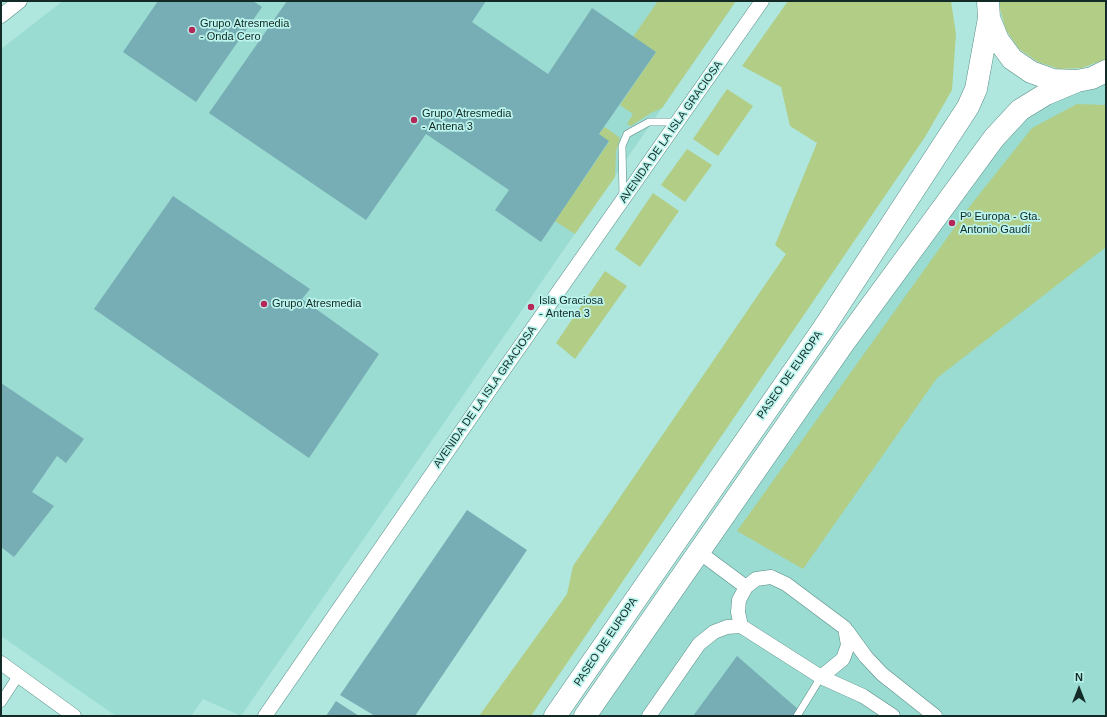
<!DOCTYPE html>
<html>
<head>
<meta charset="utf-8">
<style>
  body { margin:0 }
  #map { position:relative; width:1107px; height:717px; overflow:hidden; background:#afe7df; font-family:Arial,sans-serif }
  canvas { display:block }
  .frame { position:absolute; inset:0; border:2px solid #132a27; pointer-events:none }
  .north { position:absolute; left:1059px; top:669px; width:40px; height:40px; -webkit-text-stroke:3px #bbf4ec; paint-order:stroke; rotate:0deg; font-size:11px; font-weight:700; line-height:16px; text-align:center; color:#132a27 }
  .north::after { content:''; display:block; margin:auto; width:14px; height:18px; background:#132a27; clip-path:polygon(50% 0,100% 100%,50% 72%,0 100%) }
</style>
</head>
<body>
<div id="map">
<canvas width="1107" height="717"></canvas>
<div class="frame"></div>
<div class="north">N</div>
</div>
<script>
const c = document.querySelector('canvas').getContext('2d');
c.lineJoin = 'round';
function fillPath(path, color) {
  c.fillStyle = color;
  c.fill(path, 'evenodd');
}
function poly(rows) {
  const path = new Path2D();
  for (const r of rows) {
    path.moveTo(r[0], r[1]);
    for (let i = 2; i < r.length; i += 2) path.lineTo(r[i], r[i + 1]);
  }
  return path;
}
function strokePath(path, color, width, dash) {
  c.strokeStyle = color;
  c.lineWidth = width;
  c.lineCap = dash ? 'butt' : 'round';
  c.setLineDash(dash || []);
  c.stroke(path);
}
function label(font, color, halo, rows, align = 'center') {
  c.font = font + ' Arial,sans-serif';
  c.lineWidth = 3.5;
  c.setLineDash([]);
  c.textBaseline = 'middle';
  c.strokeStyle = halo;
  c.fillStyle = color;
  for (const [text, x, y, turn = 0] of rows) {
    c.save();
    c.translate(x, y);
    c.rotate((+turn || 0) * Math.PI / 180);
    c.textAlign = isNaN(turn) ? turn : align;
    if (halo) c.strokeText(text, 0, 0);
    c.fillText(text, 0, 0);
    c.restore();
  }
}
fillPath(poly([
  [63,1,736,1,241,716,203,699,191,716,116,716,1,636,1,49],
  [1106,79,1106,716,586,716,1020,110]
]), '#9adbd2');
fillPath(poly([
  [658,1,736,1,662,108,651,113,631,126,627,124,633,114,620,105,656,52,633,37],
  [788,1,951,1,956,34,952,90,925,137,531,716,479,716,567,594,573,566,786,254,775,245,817,143,790,126,781,87,742,66],
  [1000,1,1106,1,1106,59,1082,68,1059,69,1038,62,1019,49,1006,30,1000,9],
  [727,89,753,106,718,156,693,139],
  [1077,104,1106,105,1106,247,937,378,803,569,737,531,970,206,1032,128],
  [605,127,620,138,616,152,615,177,575,234,555,221,609,142,599,134],
  [687,149,712,165,685,202,661,185],
  [653,193,679,211,640,267,615,249],
  [605,271,627,286,575,359,556,343]
]), '#b2ce86');
fillPath(poly([
  [158,1,253,1,262,7,196,102,123,52],
  [287,1,486,1,472,22,548,74,592,8,656,52,599,134,609,141,541,242,495,210,509,190,426,134,366,220,209,113],
  [173,196,310,289,302,299,379,354,309,458,94,309],
  [1,383,84,439,66,463,57,456,32,492,54,506,14,557,1,547],
  [467,510,527,550,415,716,375,716,340,695],
  [737,656,799,710,794,716,693,716],
  [336,701,359,716,326,716]
]), '#77aeb5');
const service = poly([
  [623,197,622,146,627,134,649,122,678,122],
  [797,716,821,677]
]);
const pedestrian = poly([
  [1,702,18,676]
]);
const minor = poly([
  [1,16,20,1],
  [699,552,746,587],
  [771,577,786,584,845,628,848,645,843,659,821,677,741,626,738,612,739,600,746,587,756,579,771,577],
  [847,631,866,657,882,674,935,716],
  [1,663,74,716],
  [821,677,863,696,893,716],
  [265,716,507,365,762,1],
  [649,716,699,644,714,632,727,627,741,626]
]);
const primary = poly([
  [988,1,989,18,998,40,1012,59,1031,72,1053,80,1077,81,1092,78,1106,71],
  [555,716,823,329,968,107,976,89,989,18],
  [585,716,843,344,994,138,1020,110,1046,94,1077,81]
]);
strokePath(service, '#568c85', 8);
strokePath(pedestrian, '#568c85', 11);
strokePath(minor, '#568c85', 15);
strokePath(primary, '#568c85', 23);
strokePath(service, '#fff', 7);
strokePath(pedestrian, '#fff', 10);
strokePath(minor, '#fff', 14);
strokePath(primary, '#fff', 22);
for (const [x, y, r, color] of [
  [192,30,4,"#b62759"],
  [414,120,4,"#b62759"],
  [952,223,4,"#b62759"],
  [264,304,4,"#b62759"],
  [531,307,4,"#b62759"]
]) {
  const dot = new Path2D();
  dot.arc(x, y, r, 0, 2 * Math.PI);
  c.fillStyle = color;
  c.fill(dot);
  strokePath(dot, '#bbf4ec', 1.5);
}
label('11px', '#132a27', '#bbf4ec', [
  ["Grupo Atresmedia",200,24],
  ["- Onda Cero",200,37],
  ["Grupo Atresmedia",422,114],
  ["- Antena 3",422,127],
  ["Pº Europa - Gta.",960,217],
  ["Antonio Gaudí",960,230],
  ["Isla Graciosa",539,301],
  ["- Antena 3",539,314],
  ["Grupo Atresmedia",272,304]
], 'left');
label('11px', '#132a27', '#bbf4ec', [
  ["AVENIDA DE LA ISLA GRACIOSA",671,132,-55],
  ["PASEO DE EUROPA",790,375,-55],
  ["AVENIDA DE LA ISLA GRACIOSA",485,397,-55],
  ["PASEO DE EUROPA",606,642,-56]
]);
</script>
</body>
</html>
